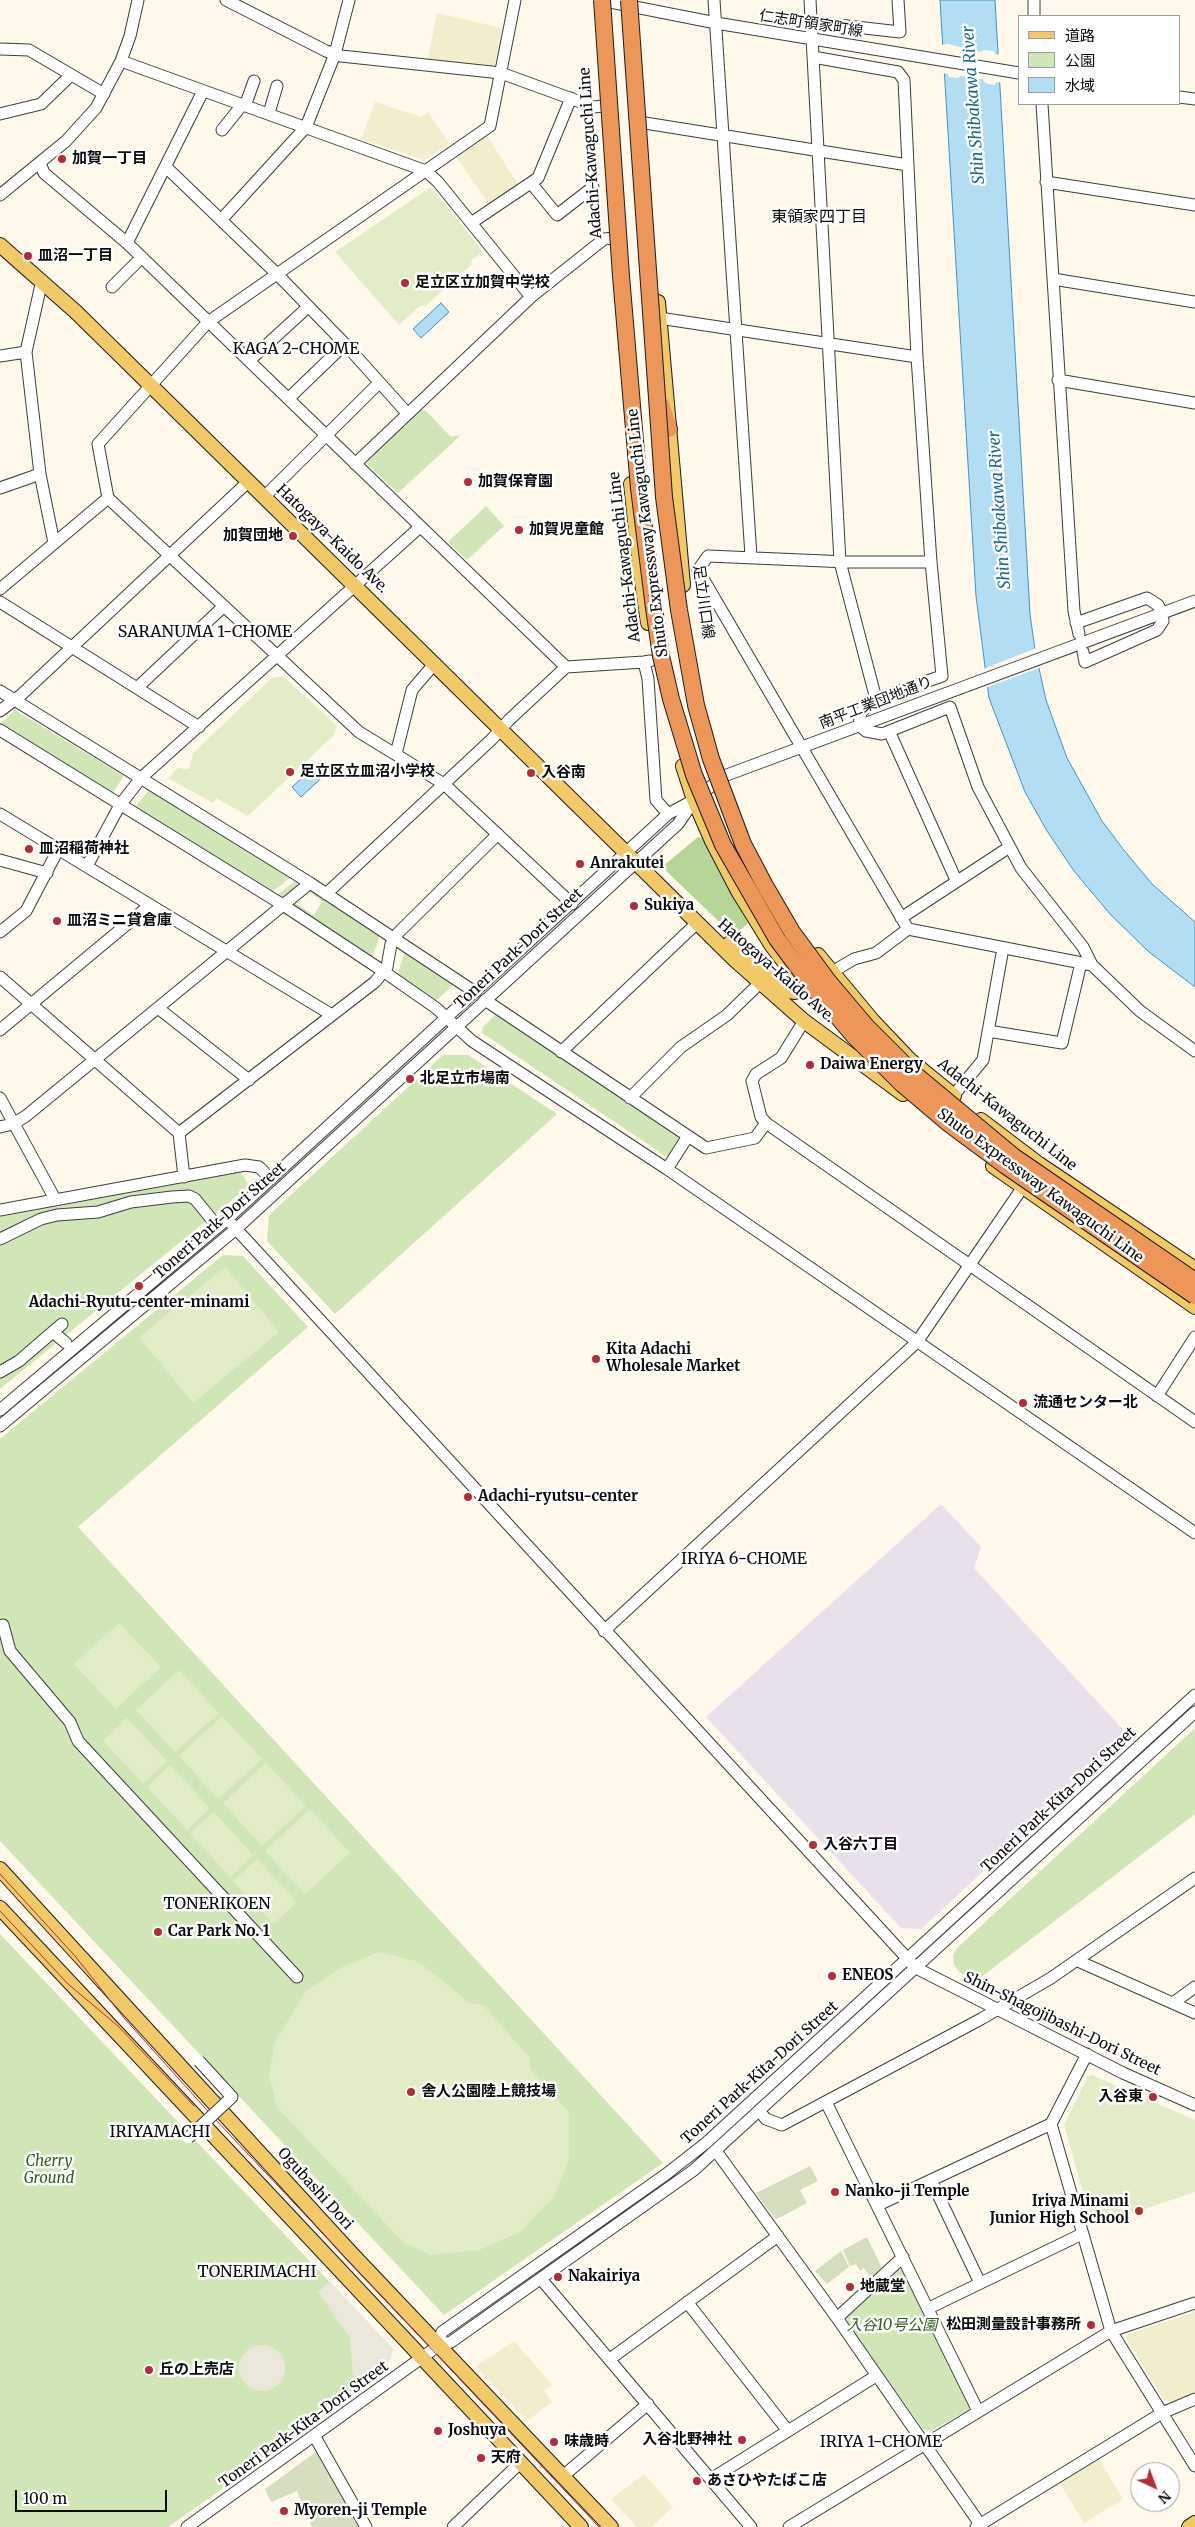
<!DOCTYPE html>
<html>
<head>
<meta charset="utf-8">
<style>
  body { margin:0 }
  #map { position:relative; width:1195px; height:2527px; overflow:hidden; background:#fef9eb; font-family:Merriweather,"Noto Sans JP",serif }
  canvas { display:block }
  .legend { position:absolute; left:1018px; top:15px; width:162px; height:90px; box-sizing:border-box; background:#fff; border:1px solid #9d9d9d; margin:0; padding:6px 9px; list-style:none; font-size:15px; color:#0b0b0b }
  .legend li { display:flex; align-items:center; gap:10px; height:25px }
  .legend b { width:25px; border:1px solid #9d9d9d }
  .north { position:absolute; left:1130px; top:2462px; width:50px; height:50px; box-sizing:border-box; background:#fff; border:1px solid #9d9d9d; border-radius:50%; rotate:137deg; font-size:14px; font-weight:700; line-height:20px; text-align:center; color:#0b0b0b }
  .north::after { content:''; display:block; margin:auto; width:18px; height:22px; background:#b32c38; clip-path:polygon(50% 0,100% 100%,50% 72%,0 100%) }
  .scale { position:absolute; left:15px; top:2490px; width:152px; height:22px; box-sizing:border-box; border:2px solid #0b0b0b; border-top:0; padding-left:6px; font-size:15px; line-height:18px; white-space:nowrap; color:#0b0b0b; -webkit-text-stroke:4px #fff; paint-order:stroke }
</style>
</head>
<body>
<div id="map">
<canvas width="1195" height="2527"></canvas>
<ul class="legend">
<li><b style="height:6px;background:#f1c968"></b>道路</li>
<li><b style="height:14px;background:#d1e6b7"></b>公園</li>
<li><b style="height:14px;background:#b2ddf2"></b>水域</li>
</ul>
<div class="north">N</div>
<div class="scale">100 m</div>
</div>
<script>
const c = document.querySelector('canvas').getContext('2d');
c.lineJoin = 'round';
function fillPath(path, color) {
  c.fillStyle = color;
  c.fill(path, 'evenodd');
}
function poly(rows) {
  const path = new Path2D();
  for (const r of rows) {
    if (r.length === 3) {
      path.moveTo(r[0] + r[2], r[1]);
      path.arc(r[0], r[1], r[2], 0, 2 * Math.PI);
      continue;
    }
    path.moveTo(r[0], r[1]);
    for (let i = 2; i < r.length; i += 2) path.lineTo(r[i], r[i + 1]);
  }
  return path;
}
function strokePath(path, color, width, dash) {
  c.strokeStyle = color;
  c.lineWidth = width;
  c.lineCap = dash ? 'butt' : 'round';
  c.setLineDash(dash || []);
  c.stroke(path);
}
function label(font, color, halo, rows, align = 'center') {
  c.font = font + ' Merriweather,"Noto Sans JP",serif';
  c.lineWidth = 5;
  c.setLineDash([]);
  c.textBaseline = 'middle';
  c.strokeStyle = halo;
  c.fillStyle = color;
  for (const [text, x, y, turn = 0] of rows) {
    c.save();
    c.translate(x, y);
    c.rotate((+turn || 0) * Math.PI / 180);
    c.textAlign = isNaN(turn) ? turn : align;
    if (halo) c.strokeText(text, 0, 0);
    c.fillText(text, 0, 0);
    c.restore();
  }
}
fillPath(poly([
  [941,1504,981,1547,974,1568,1129,1736,921,1929,901,1928,706,1717]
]), '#e8e0ea');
fillPath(poly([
  [437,13,502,28,495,64,492,66,428,59],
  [375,102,421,117,428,112,449,143,424,160,361,139],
  [487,136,518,184,489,204,456,157],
  [1195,2312,1195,2393,1172,2402,1164,2400,1126,2338,1128,2334],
  [514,2341,552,2385,544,2391,552,2402,527,2421,476,2366],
  [1098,2458,1123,2499,1084,2523,1059,2482],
  [644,2474,673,2507,651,2527,637,2527,611,2499]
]), '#f2edcd');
fillPath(poly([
  [420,409,426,411,451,437,461,435,398,493,368,465,368,459,402,427,405,427,408,421],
  [486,506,504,526,467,560,448,542],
  [15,710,124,776,112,794,0,724],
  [149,790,291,877,272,892,135,807],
  [296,880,298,884,297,887,284,897,276,896],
  [310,889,380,935,372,958,293,906,294,902,314,915,322,901,308,891],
  [405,952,454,984,436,1001,397,975],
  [496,1014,678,1135,678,1139,667,1157,482,1033,483,1027],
  [443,1055,468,1055,557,1114,335,1314,267,1241,269,1215],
  [241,1172,249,1186,0,1389,0,1217],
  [223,1255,243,1256,308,1327,78,1527,663,2163,444,2315,0,1841,0,1439],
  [1195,1728,1195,1814,976,1981,960,1973,954,1965,953,1956,956,1949],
  [0,1934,393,2349,390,2360,354,2390,277,2450,168,2527,0,2527],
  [895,2269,903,2270,970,2404,969,2410,931,2431,923,2429,847,2323,846,2315]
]), '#d1e6b7');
fillPath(poly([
  [698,837,702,838,748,923,734,936,662,867]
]), '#b6d697');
fillPath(poly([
  [810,2166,818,2181,800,2190,807,2203,777,2219,773,2217,756,2193],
  [867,2237,882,2268,871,2279,864,2268,860,2271,856,2264,850,2266,843,2250],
  [841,2251,849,2267,827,2284,815,2271],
  [316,2452,359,2527,312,2527,297,2491,271,2502,265,2489]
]), '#d5debe');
fillPath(poly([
  [431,187,483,251,470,262,472,264,424,307,421,305,399,325,335,252],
  [283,676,337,726,334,735,248,816,216,798,213,803,168,778,178,768,189,769,193,753,272,678],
  [225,1267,279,1332,193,1403,139,1337],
  [119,1623,161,1667,116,1709,74,1664],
  [179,1670,219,1713,175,1752,136,1710],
  [222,1716,262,1759,218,1799,179,1756],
  [127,1718,167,1761,143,1783,103,1741],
  [266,1763,306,1806,262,1846,223,1803],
  [170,1765,210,1808,187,1830,147,1787],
  [310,1809,350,1853,305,1894,265,1851],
  [214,1812,253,1855,230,1877,190,1833],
  [257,1859,297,1902,273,1924,233,1881],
  [379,1952,419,1962,470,2003,483,2005,530,2058,530,2069,569,2112,569,2159,554,2197,520,2232,479,2250,431,2255,404,2243,277,2107,269,2076,274,2044,306,1991,342,1967],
  [1092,2075,1195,2120,1195,2192,1099,2224,1097,2219,1091,2220,1064,2125,1088,2076]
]), '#e2edc8');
fillPath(poly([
  [330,2281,393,2349,390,2360,354,2390,350,2338,318,2292],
  [262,2368,23]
]), '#ece7db');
const water = poly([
  [940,0,995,0,1030,614,1035,650,1046,700,1067,758,1102,821,1123,849,1152,884,1195,922,1195,987,1149,952,1110,914,1074,871,1047,831,1025,792,989,698,976,596,940,0],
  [441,303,449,312,421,338,413,329,441,303],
  [321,761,329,771,301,797,292,787,321,761]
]);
fillPath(water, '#b2ddf2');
strokePath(water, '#3d95c5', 1);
fillPath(poly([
  [948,44,981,52,983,50,994,51,995,54,1002,55,1003,83,997,82,994,85,985,83,983,79,960,76,958,78,949,77,948,74,942,73,940,45],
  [1037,648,1042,667,985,688,983,669]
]), '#fef9eb');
const minor = poly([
  [226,0,326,51,341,56,501,73,594,107,603,106],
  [600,0,716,23,1019,73],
  [714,0,751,556],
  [810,0,840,562,876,699],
  [1034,0,1034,16],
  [812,22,900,32,898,0],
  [0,49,29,50,104,94],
  [813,57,898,72,904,80,917,357,931,562,942,676,876,699,861,712,859,725,866,731,882,734,950,707,978,787,1021,868,1083,947,1092,965,1140,1011,1195,1051],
  [121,61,426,171,438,182,531,297],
  [1179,97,1195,99],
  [1042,104,1074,611,1079,634],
  [245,106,254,81],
  [269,113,277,86],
  [0,114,41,104,71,75],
  [645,123,908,165],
  [222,130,242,105],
  [40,163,44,173,127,243,566,667],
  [166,167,277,274,345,344,407,413],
  [1046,182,1195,205],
  [531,183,557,215,593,187],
  [0,195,66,141,96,108,121,61,130,36,138,0],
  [221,220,306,127,335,54,349,0],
  [471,223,538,178,571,98],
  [127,243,203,91],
  [1053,279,1195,302],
  [42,280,26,352,40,474,54,543],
  [112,287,142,257],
  [659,318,917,357],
  [0,356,26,352],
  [250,360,308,307],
  [1058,380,1195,403],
  [288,399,345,344],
  [355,464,531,297,604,239,614,238],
  [0,488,40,474],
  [265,496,379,383],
  [108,498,359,732,444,784,572,904],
  [931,562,848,562,708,556,698,570,908,929,1092,965],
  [0,589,108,498,98,444,208,322,490,126,515,0],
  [0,602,199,727],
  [1076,623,1147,598,1158,605,1162,613,1163,621,1157,630,1085,662,1083,652],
  [650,661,644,662,648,679,656,800,668,814],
  [138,687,224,606],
  [0,691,310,883,475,992],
  [0,711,21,695,249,481],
  [0,730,283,905,383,971,436,1008,472,1041,667,1169,1195,1533],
  [889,731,956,880],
  [396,754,412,690,435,663],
  [0,814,332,1015],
  [0,860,47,873],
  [87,866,120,805,141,778,420,527],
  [326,894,492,739,509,720,566,667,644,662],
  [901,918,1008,848],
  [0,932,26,911,58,850],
  [832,972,854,959,876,953,908,929],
  [0,977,179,1133,184,1177],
  [485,1000,706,1148,755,1138,766,1123],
  [158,1008,249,1080],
  [804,1021,781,1058,756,1074,752,1081,761,1117,766,1123,1195,1422],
  [0,1030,150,905],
  [988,1031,1062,1043,1081,963],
  [561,1052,697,923],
  [953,1096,983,1060,1003,948],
  [0,1098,55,1199],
  [630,1098,681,1047,727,1015,760,983],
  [0,1127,13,1124,26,1116,310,883],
  [179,1133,375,982,387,967,391,944,398,933,498,834],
  [667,1169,688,1136],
  [0,1210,245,1165,259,1167,271,1179],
  [227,1219,916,1968,1123,2073,1195,2105],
  [0,1239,41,1219,57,1215,98,1212,131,1202,172,1197,189,1196,195,1199,213,1221],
  [53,1332,66,1343],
  [0,1372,19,1361,62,1324],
  [1157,1396,1195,1337],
  [0,1410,227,1219,668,814,694,800,724,776,1195,601],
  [0,1426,236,1229,678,824,693,802],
  [3,1625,10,1651,70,1722,78,1741,297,1977],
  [604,1631,917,1342,1027,1181],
  [1078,1961,1195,2013],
  [1173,2003,1195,1987],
  [1087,2054,1051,2124,1111,2331,1195,2466],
  [826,2102,978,2411],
  [760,2112,766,2119,782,2125,981,2019,1051,1978,1195,1878],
  [716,2151,837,2318,982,2527],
  [931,2180,980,2283],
  [878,2205,1051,2124],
  [541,2279,751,2527],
  [687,2302,788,2431],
  [929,2308,1082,2234],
  [837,2318,903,2257],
  [438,2346,442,2332,665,2175,706,2143,1195,1695],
  [610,2359,778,2236],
  [315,2437,366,2527],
  [563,2476,648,2404],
  [711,2479,876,2376],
  [187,2527,438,2346,451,2342,694,2170,1195,1712],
  [453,2527,520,2463],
  [789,2527,1111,2331,1195,2303],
  [976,2527,1162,2413,1195,2399]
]);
const major = poly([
  [0,245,76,312,736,961,804,1021,903,1094],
  [658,302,683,585],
  [631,484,640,569,648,623],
  [683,766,694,800,712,841,738,891,772,946,805,989],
  [730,943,789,991,795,992,812,986],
  [818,955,873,1021,910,1060,954,1096],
  [981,1120,1039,1164,1195,1269],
  [993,1166,1195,1307],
  [0,1869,351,2253,611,2527],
  [0,1908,581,2527],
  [1189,2527,1195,2523]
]);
const highway = poly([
  [661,404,669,429]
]);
strokePath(minor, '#3e3e3e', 13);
strokePath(major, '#1c1c1c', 16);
strokePath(highway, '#1c1c1c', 18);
strokePath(minor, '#fff', 11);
strokePath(major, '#f1c968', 14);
strokePath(highway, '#ec965a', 16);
strokePath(poly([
  [0,1874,75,1956,124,2018,215,2119,599,2527],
  [0,1911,68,1984,118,2026,194,2106]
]), '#b32c38', 1);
const minorBridge = poly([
  [188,2138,232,2097,199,2061]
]);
const highwayBridge = poly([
  [602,0,621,276,639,488,654,608,661,656,671,699,694,775,723,845,777,939,815,990,854,1036,902,1084,948,1123,1006,1166,1195,1296],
  [629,0,664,497,679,610,696,705,711,759,743,844,764,884,792,932,828,981,866,1026,912,1072,1013,1156,1195,1281]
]);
strokePath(minorBridge, '#3e3e3e', 13, []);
strokePath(highwayBridge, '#1c1c1c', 18, []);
strokePath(minorBridge, '#fff', 11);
strokePath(highwayBridge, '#ec965a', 16);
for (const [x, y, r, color] of [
  [62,159,5,"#b32c38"],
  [28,256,5,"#b32c38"],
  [405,283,5,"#b32c38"],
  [468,482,5,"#b32c38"],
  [519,530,5,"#b32c38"],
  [293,536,5,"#b32c38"],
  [290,772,5,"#b32c38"],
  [531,773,5,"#b32c38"],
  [29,849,5,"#b32c38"],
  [580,864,5,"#b32c38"],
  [634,906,5,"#b32c38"],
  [57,921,5,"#b32c38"],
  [810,1065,5,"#b32c38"],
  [410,1079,5,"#b32c38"],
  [139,1286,5,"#b32c38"],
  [596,1359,5,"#b32c38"],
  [1023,1403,5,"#b32c38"],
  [468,1497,5,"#b32c38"],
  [813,1845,5,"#b32c38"],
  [158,1932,5,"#b32c38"],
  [832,1976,5,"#b32c38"],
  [411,2092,5,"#b32c38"],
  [1153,2097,5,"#b32c38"],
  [835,2192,5,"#b32c38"],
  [1139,2211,5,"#b32c38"],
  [558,2277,5,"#b32c38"],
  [850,2287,5,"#b32c38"],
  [1091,2325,5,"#b32c38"],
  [149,2370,5,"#b32c38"],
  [438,2431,5,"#b32c38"],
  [742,2440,5,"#b32c38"],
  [554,2442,5,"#b32c38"],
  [481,2458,5,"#b32c38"],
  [697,2481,5,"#b32c38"],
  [284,2511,5,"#b32c38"]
]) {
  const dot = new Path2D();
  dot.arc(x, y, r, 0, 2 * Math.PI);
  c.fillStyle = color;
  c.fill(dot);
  strokePath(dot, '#fff', 2);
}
label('15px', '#0b0b0b', '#fff', [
  ["仁志町領家町線",811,24,9],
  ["Adachi-Kawaguchi Line",591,153,-94],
  ["Shuto Expressway Kawaguchi Line",648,533,-97],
  ["Hatogaya-Kaido Ave.",332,539,44],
  ["Adachi-Kawaguchi Line",625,557,-97],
  ["足立川口線",703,602,82],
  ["南平工業団地通り",876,703,-21],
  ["Toneri Park-Dori Street",519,949,-43],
  ["Hatogaya-Kaido Ave.",776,971,41],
  ["Adachi-Kawaguchi Line",1007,1115,38],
  ["Shuto Expressway Kawaguchi Line",1040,1186,36],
  ["Toneri Park-Dori Street",220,1221,-41],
  ["Toneri Park-Kita-Dori Street",1059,1800,-43],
  ["Shin-Shagojibashi-Dori Street",1062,2024,26],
  ["Toneri Park-Kita-Dori Street",760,2073,-42],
  ["Ogubashi Dori",315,2189,48],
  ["Toneri Park-Kita-Dori Street",304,2425,-36]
]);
label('bold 15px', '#0b0b0b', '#fff', [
  ["加賀一丁目",72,159],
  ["皿沼一丁目",38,256],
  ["足立区立加賀中学校",415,283],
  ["加賀保育園",478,482],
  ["加賀児童館",529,530],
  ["加賀団地",283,536,"right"],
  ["足立区立皿沼小学校",300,772],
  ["入谷南",541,773],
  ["皿沼稲荷神社",39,849],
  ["Anrakutei",590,864],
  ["Sukiya",644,906],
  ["皿沼ミニ貸倉庫",67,921],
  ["Daiwa Energy",820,1065],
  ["北足立市場南",420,1079],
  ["Adachi-Ryutu-center-minami",139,1303,"center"],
  ["Kita Adachi",606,1350],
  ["Wholesale Market",606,1367],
  ["流通センター北",1033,1403],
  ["Adachi-ryutsu-center",478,1497],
  ["入谷六丁目",823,1845],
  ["Car Park No. 1",168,1932],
  ["ENEOS",842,1976],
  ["舎人公園陸上競技場",421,2092],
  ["入谷東",1143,2097,"right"],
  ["Nanko-ji Temple",845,2192],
  ["Iriya Minami",1129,2202,"right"],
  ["Junior High School",1129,2219,"right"],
  ["Nakairiya",568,2277],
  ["地蔵堂",860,2287],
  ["松田測量設計事務所",1081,2325,"right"],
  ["丘の上売店",159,2370],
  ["Joshuya",448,2431],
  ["入谷北野神社",732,2440,"right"],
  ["味歳時",564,2442],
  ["天府",491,2458],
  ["あさひやたばこ店",707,2481],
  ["Myoren-ji Temple",294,2511]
], 'left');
label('italic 15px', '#305f20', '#fff', [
  ["Cherry",49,2162],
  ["Ground",49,2179],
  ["入谷10号公園",892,2326]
]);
label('italic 16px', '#1c6695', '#fff', [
  ["Shin Shibakawa River",974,105,-94],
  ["Shin Shibakawa River",1000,510,-94]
]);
label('16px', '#0b0b0b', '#fff', [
  ["東領家四丁目",819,217],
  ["KAGA 2-CHOME",296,349],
  ["SARANUMA 1-CHOME",205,632],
  ["IRIYA 6-CHOME",744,1559],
  ["TONERIKOEN",217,1904],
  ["IRIYAMACHI",160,2132],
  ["TONERIMACHI",257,2272],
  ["IRIYA 1-CHOME",881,2442]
]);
</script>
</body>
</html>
